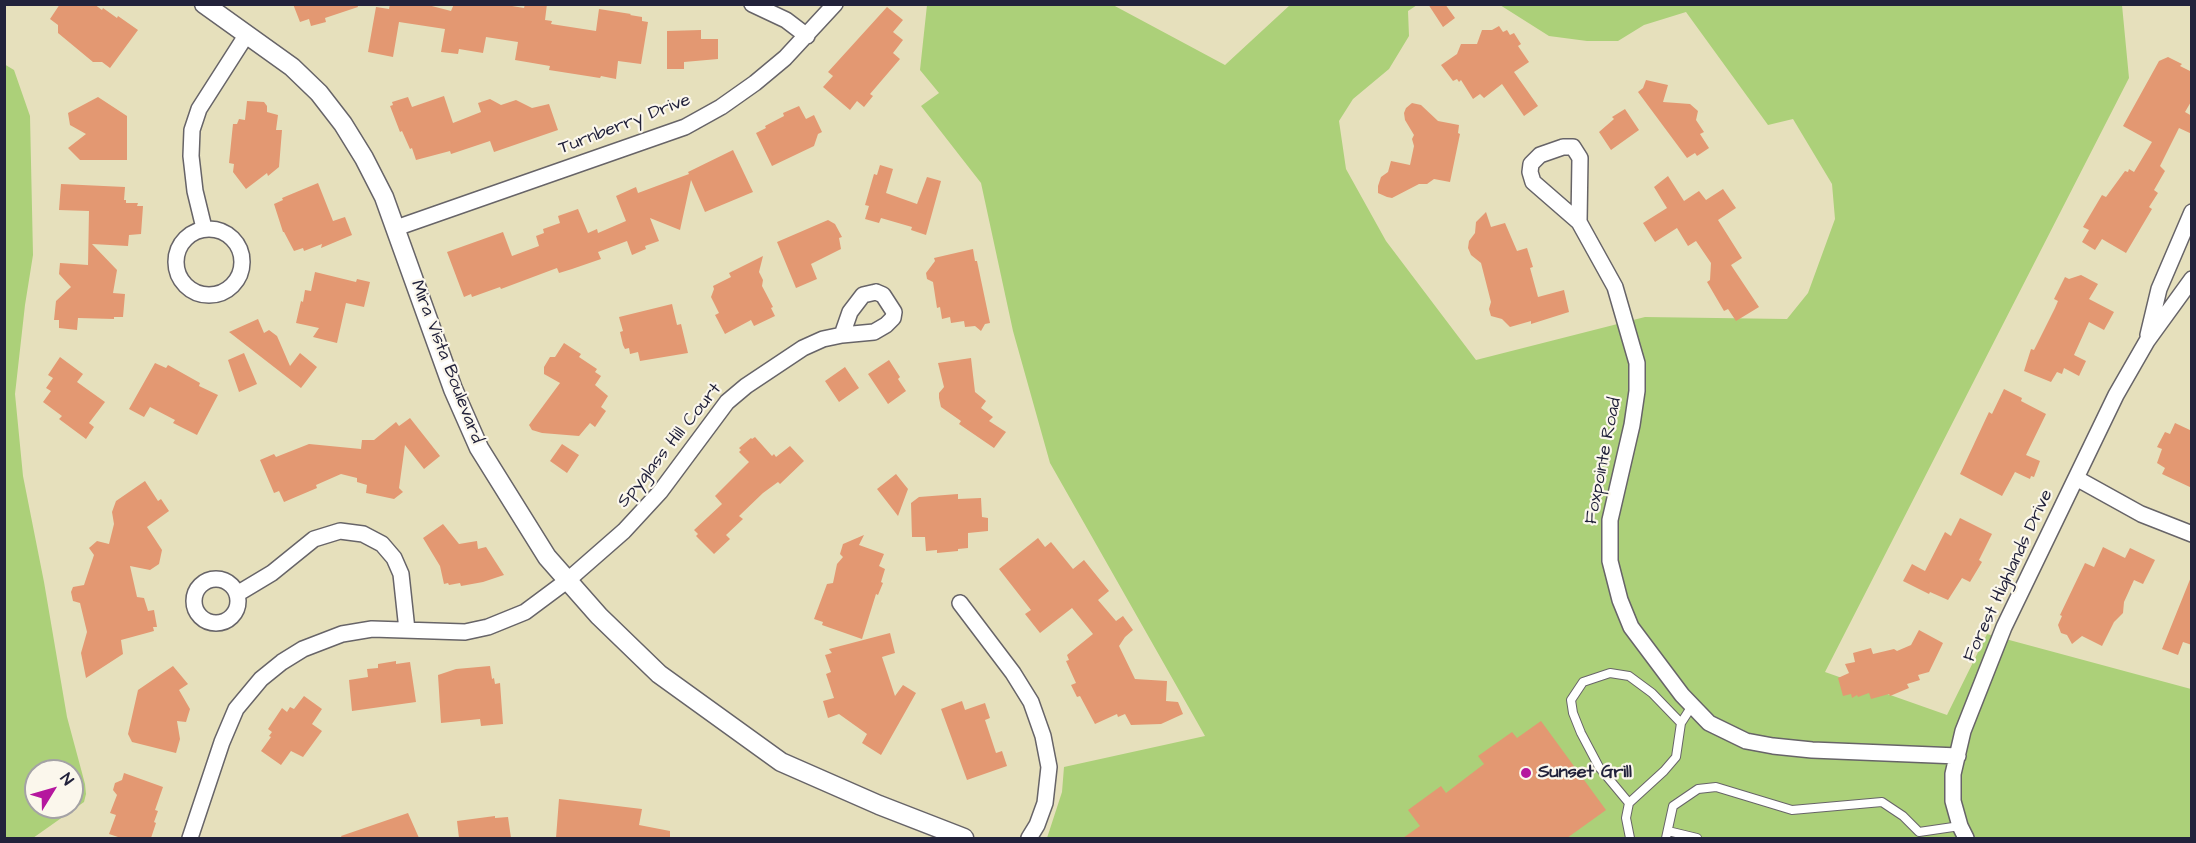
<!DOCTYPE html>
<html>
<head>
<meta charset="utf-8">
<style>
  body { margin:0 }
  #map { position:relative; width:2196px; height:843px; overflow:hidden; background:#e6e0bc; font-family:"Architects Daughter",sans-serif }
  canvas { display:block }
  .frame { position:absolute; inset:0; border:6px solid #22223b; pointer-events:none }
  .north { position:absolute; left:24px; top:759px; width:60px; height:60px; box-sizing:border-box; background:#fbf7ec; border:2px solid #a4a2a5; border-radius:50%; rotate:53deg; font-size:16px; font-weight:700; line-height:24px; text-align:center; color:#22223b }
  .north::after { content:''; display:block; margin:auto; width:21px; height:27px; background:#b5179e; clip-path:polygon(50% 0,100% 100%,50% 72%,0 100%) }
</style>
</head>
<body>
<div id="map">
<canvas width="2196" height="843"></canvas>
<div class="frame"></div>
<div class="north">N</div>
</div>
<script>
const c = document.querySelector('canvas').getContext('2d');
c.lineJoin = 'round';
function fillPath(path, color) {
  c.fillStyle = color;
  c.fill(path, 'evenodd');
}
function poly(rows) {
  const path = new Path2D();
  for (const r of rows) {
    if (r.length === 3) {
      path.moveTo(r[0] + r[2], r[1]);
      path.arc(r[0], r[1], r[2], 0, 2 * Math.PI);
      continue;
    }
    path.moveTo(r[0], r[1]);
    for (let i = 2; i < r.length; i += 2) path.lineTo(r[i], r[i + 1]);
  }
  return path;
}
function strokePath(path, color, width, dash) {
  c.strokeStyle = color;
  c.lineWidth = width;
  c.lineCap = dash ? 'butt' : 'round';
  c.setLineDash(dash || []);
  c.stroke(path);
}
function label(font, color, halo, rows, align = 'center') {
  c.font = font + ' "Architects Daughter",sans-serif';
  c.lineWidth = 4.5;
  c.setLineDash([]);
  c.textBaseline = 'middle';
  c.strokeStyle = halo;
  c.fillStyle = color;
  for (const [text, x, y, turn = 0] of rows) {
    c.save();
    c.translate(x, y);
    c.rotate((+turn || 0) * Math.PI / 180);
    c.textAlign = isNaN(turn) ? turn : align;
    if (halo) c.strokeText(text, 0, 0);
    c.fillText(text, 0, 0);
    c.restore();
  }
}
fillPath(poly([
  [927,5,1113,5,1225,65,1290,5,1417,5,1408,11,1409,36,1389,69,1353,99,1339,121,1346,169,1386,241,1476,360,1645,317,1787,319,1808,293,1835,219,1832,184,1793,119,1768,125,1686,12,1644,25,1618,41,1587,41,1549,36,1500,5,2122,5,2129,78,1825,672,1947,715,1987,634,2191,689,2191,838,1047,838,1062,792,1064,767,1205,736,1050,463,1013,331,981,183,921,106,939,93,920,70],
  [4,64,14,70,30,116,33,255,25,305,15,394,23,476,44,582,67,717,85,784,86,794,84,802,33,838,4,838],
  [36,771,72,771,72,807,36,807]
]), '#acd079');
fillPath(poly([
  [60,4,94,4,102,10,103,8,117,18,118,16,138,30,110,68,102,62,93,62,58,33,58,25,50,19],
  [293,4,357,4,358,7,325,18,326,22,311,26,309,19,300,22],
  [390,4,424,4,451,11,454,4,500,4,524,8,525,4,547,4,545,20,552,21,551,24,596,31,599,9,631,14,630,15,642,17,642,21,648,22,641,64,618,61,616,79,601,76,600,78,549,70,550,66,515,60,518,42,486,37,483,53,459,49,458,54,441,52,445,29,399,22,393,57,368,52,376,7,389,9],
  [1428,4,1445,4,1455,18,1443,27],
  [887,7,903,20,893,32,903,40,893,53,900,59,870,94,873,96,864,107,857,101,850,110,823,87,833,76,828,72],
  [1499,26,1503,32,1507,30,1510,35,1514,33,1521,44,1518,46,1529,62,1514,72,1538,106,1524,116,1502,84,1484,98,1480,94,1473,99,1461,80,1459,82,1457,79,1453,81,1441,65,1457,54,1461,44,1477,44,1482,30,1492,30],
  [701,30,701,39,718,39,718,59,684,62,684,69,667,69,667,31],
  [2168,57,2182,64,2180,66,2192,72,2192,100,2185,112,2192,116,2192,134,2179,128,2160,166,2165,171,2154,190,2158,193,2149,207,2152,209,2126,253,2102,239,2095,250,2082,242,2089,230,2083,227,2102,195,2106,197,2125,171,2128,172,2129,169,2134,172,2152,142,2123,126,2159,61],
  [1646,80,1668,85,1663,102,1690,104,1698,111,1696,120,1704,132,1700,134,1709,148,1697,156,1695,153,1687,158,1638,92,1643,88],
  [444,96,453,123,481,112,478,103,490,99,501,105,516,100,532,108,549,104,558,130,494,152,490,141,451,154,450,151,416,160,412,148,410,149,402,131,400,132,390,106,393,105,392,102,408,97,412,107],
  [98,97,127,116,127,160,80,160,68,148,86,134,70,125,68,113],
  [247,101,264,102,267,106,267,112,278,115,276,130,282,130,279,167,268,176,267,173,246,189,233,172,234,164,229,163,233,124,237,124,239,119,245,120],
  [1412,103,1421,105,1438,121,1459,125,1458,133,1460,134,1450,182,1434,179,1427,184,1419,184,1392,198,1387,197,1378,193,1378,186,1381,177,1388,172,1391,161,1410,165,1414,146,1412,139,1414,135,1405,120,1404,113,1406,108],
  [799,106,806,119,814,115,822,132,818,134,814,146,772,166,756,133,766,128,765,126,784,116,783,113],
  [1625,109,1639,130,1611,150,1599,132,1614,119,1612,117],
  [733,150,753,192,705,212,691,180,680,230,650,218,659,241,645,246,646,249,632,255,627,241,598,252,601,259,572,269,559,273,557,268,501,289,500,287,472,297,471,294,464,297,447,252,503,232,512,256,539,246,536,236,544,233,543,229,560,223,558,216,578,209,588,233,597,229,598,233,626,221,616,196,636,187,638,193,689,174,688,172],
  [880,165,893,169,886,193,917,204,927,177,941,181,926,235,911,230,912,227,881,218,879,223,865,219,869,206,865,205,874,174,877,175],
  [1668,176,1684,201,1699,191,1706,200,1723,189,1736,208,1718,220,1742,258,1731,265,1759,307,1736,321,1728,309,1724,311,1707,282,1710,280,1711,263,1696,241,1688,246,1677,228,1655,242,1643,223,1667,208,1654,187],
  [318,183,333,221,345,217,352,235,321,248,322,244,304,251,303,248,294,251,284,232,283,232,274,204,283,200,282,198],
  [61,184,125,187,124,200,126,200,126,203,138,203,137,206,143,206,141,234,129,235,128,246,92,244,117,270,113,293,125,294,123,317,114,317,114,319,78,318,77,330,59,328,59,320,54,320,56,301,71,287,59,274,60,263,88,265,89,211,59,210],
  [1486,212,1491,227,1505,223,1517,251,1527,248,1533,267,1530,268,1538,297,1564,290,1569,312,1531,324,1531,321,1510,327,1502,319,1491,316,1489,309,1491,302,1481,263,1471,255,1468,248,1469,241,1475,233,1476,222],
  [828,220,835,224,842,237,839,238,841,249,811,264,817,279,796,288,777,242],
  [973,249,975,261,977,261,990,323,985,324,981,331,975,326,965,327,964,321,951,323,950,317,942,319,940,307,937,308,933,282,927,279,926,273,935,261,934,258],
  [763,256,759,272,763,280,762,286,773,307,771,308,775,316,754,326,751,320,725,334,715,315,719,313,711,297,714,289,713,286,731,277,729,273],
  [315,272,356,282,357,279,370,282,364,307,346,303,337,343,313,337,319,328,296,323,301,301,303,302,305,290,311,291],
  [2081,275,2098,284,2089,299,2114,312,2104,330,2089,322,2074,355,2086,361,2079,376,2064,368,2062,374,2057,372,2051,382,2024,371,2031,349,2034,350,2055,308,2058,301,2054,299,2065,277,2069,279],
  [672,304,677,325,681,324,688,353,640,361,638,352,630,354,629,348,625,349,623,345,620,332,623,331,619,317],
  [258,319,264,333,269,330,277,336,290,366,300,353,317,367,301,388,229,332],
  [564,343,581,354,579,357,597,369,595,372,601,376,595,385,608,396,601,407,606,411,595,427,590,423,579,436,542,433,532,430,529,425,560,383,544,374,544,367,550,357,555,357],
  [244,353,257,384,239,392,228,360],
  [60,357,83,374,77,382,105,402,89,423,94,427,86,439,59,419,62,416,43,402,51,391,46,388,53,378,48,375],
  [971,358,975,392,986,401,981,408,993,417,989,421,1006,432,994,448,959,424,961,421,941,407,939,398,939,393,944,387,938,363],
  [889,360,900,377,898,379,906,391,888,404,868,374],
  [155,363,166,368,168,365,200,383,199,386,218,395,197,435,173,423,175,420,150,407,144,417,129,409],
  [845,367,859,388,839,402,825,381],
  [2004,389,2022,398,2021,401,2046,414,2026,455,2040,461,2034,477,2031,476,2030,479,2015,472,2002,496,1960,474,1989,412,1992,414],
  [410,418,440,456,424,469,405,445,399,488,403,492,394,499,366,493,367,485,357,482,357,478,341,474,316,485,317,488,284,502,279,491,274,493,260,460,274,454,276,457,309,444,361,449,362,440,374,440,396,422,399,426],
  [2175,423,2192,431,2192,488,2162,474,2165,468,2157,463,2162,449,2157,447,2165,432,2170,434],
  [755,437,772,456,774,454,776,457,790,446,804,461,780,484,778,482,763,493,739,516,743,519,726,535,730,539,714,554,696,536,698,534,694,530,722,504,715,496,749,462,739,452,741,450,739,448,751,438,752,439],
  [562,444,579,455,567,473,550,461],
  [896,474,908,489,898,516,877,489],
  [145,481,158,501,161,499,169,511,147,527,162,550,159,564,150,570,130,566,137,597,144,598,148,611,154,610,157,627,153,627,154,631,121,640,123,654,86,678,81,653,87,632,80,603,73,601,71,592,73,587,84,585,94,555,89,548,97,541,109,544,114,524,112,512,116,501],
  [958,494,958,499,981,498,982,517,988,518,988,531,968,533,968,548,958,549,958,551,937,553,937,550,926,551,925,537,912,537,911,503,919,497],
  [1960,518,1992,534,1979,560,1982,562,1970,582,1962,578,1948,600,1930,592,1929,594,1903,581,1912,564,1925,571,1945,532,1951,536],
  [443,524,459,544,477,541,478,549,486,547,504,575,483,582,461,586,460,583,449,585,448,583,444,584,440,566,423,538],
  [864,535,859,545,884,554,879,566,885,569,881,582,883,583,878,595,876,594,862,639,822,625,823,622,814,619,827,584,833,583,837,564,843,557,840,554,843,544],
  [1038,538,1045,547,1051,542,1073,569,1084,560,1109,591,1098,600,1116,621,1123,616,1133,630,1125,637,1119,646,1135,679,1167,681,1166,701,1178,702,1183,714,1161,724,1131,725,1125,714,1118,717,1117,714,1095,724,1080,696,1077,697,1071,685,1076,683,1066,661,1069,660,1067,655,1093,634,1072,608,1040,633,1025,614,1031,610,999,569],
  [2103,547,2125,558,2130,548,2155,560,2143,584,2134,580,2124,602,2123,613,2114,622,2102,646,2082,636,2072,644,2067,635,2061,633,2058,625,2062,616,2060,615,2085,563,2094,567],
  [2191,577,2192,645,2183,642,2178,655,2162,649],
  [1919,630,1943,643,1929,672,1918,675,1920,680,1907,684,1909,688,1890,696,1889,694,1871,699,1869,693,1858,697,1857,695,1852,698,1851,694,1843,696,1838,678,1849,673,1845,664,1855,662,1853,653,1871,648,1873,654,1894,649,1897,651,1911,645],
  [890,633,895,653,882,657,895,696,903,685,916,693,881,755,862,743,867,734,839,714,828,718,823,701,834,698,826,674,831,672,825,655,832,653,829,649],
  [396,661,396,664,410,662,416,702,352,711,349,680,368,677,367,669,378,668,378,664],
  [173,666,188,684,179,690,190,709,186,722,177,721,180,739,176,753,132,742,128,734,138,690],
  [490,666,492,679,494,678,495,684,500,683,503,724,481,726,480,719,441,723,438,675,456,669],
  [304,696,322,709,312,724,322,731,303,757,291,751,281,765,261,751,271,737,269,736,272,732,268,729,282,708,287,712,290,707,294,709],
  [962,701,965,710,985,703,990,718,985,720,996,753,1002,751,1007,766,967,780,941,709],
  [1541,721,1606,810,1567,838,1403,838,1420,826,1408,810,1441,786,1446,793,1484,764,1478,756,1512,732,1517,738],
  [124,773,163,787,155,810,158,811,154,822,156,823,151,838,121,838,109,834,116,815,110,813,117,795,113,790,115,783,122,780],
  [559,799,642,809,639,825,670,831,670,838,556,838],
  [408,813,419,838,342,838,341,836],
  [495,816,495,818,508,817,511,838,459,838,457,821]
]), '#e39872');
const service = poly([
  [1629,803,1599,767,1581,733,1573,713,1571,700,1583,682,1610,673,1629,676,1652,693,1681,723],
  [1668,831,1697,838],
  [1630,838,1626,818,1629,803,1664,771,1676,757,1681,723,1692,706],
  [1666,838,1673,806,1698,789,1716,787,1792,810,1882,802,1903,816,1919,832,1960,826]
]);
const minor = poly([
  [752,4,786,20,807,36],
  [1563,147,1573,147,1580,158,1579,222,1533,182,1530,172,1531,164,1540,155,1563,147],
  [1579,222,1615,287,1637,363,1637,391,1632,425,1610,520,1610,561,1620,600,1631,627,1682,695,1709,723,1746,741,1773,746,1812,750,1958,756],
  [204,228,195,191,191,156,192,130,199,109,247,34],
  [396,228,685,127,721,107,755,83,785,58,835,4],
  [209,262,33],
  [876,292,883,295,894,312,893,318,886,325,874,332,842,335,850,312,863,295,876,292],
  [2148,335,2159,289,2192,212],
  [2076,478,2141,514,2192,534],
  [216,601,22],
  [237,594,272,573,314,539,340,531,363,534,382,544,394,558,401,574,407,630],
  [960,603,1013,673,1031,702,1043,736,1049,767,1045,803,1037,825,1029,838],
  [190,838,222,742,236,709,261,679,282,662,303,649,342,634,372,629,465,632,488,627,525,612,568,580,624,531,660,492,727,402,746,386,803,348,823,339,842,335],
  [1966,838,1960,826,1953,801,1953,774,1963,731,2004,627,2116,395,2147,341,2192,279]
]);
const tertiary = poly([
  [204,4,292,67,319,93,343,124,364,158,384,197,453,389,479,448,547,557,599,616,659,674,781,762,879,805,964,838]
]);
strokePath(service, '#676468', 10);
strokePath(minor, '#676468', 18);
strokePath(tertiary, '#676468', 21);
strokePath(service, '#fff', 8);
strokePath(minor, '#fff', 15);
strokePath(tertiary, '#fff', 18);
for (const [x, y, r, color] of [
  [1526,773,6,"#b5179e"]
]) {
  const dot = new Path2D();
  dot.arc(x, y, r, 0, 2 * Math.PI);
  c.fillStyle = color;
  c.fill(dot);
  strokePath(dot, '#fbf7ec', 2);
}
label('18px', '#22223b', '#fbf7ec', [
  ["Turnberry Drive",625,125,-21],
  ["Mira Vista Boulevard",446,362,69],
  ["Spyglass Hill Court",670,446,-51],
  ["Foxpointe Road",1604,461,-79],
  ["Forest Highlands Drive",2009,576,-65]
]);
label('bold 18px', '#22223b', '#fbf7ec', [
  ["Sunset Grill",1538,773]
], 'left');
</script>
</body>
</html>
